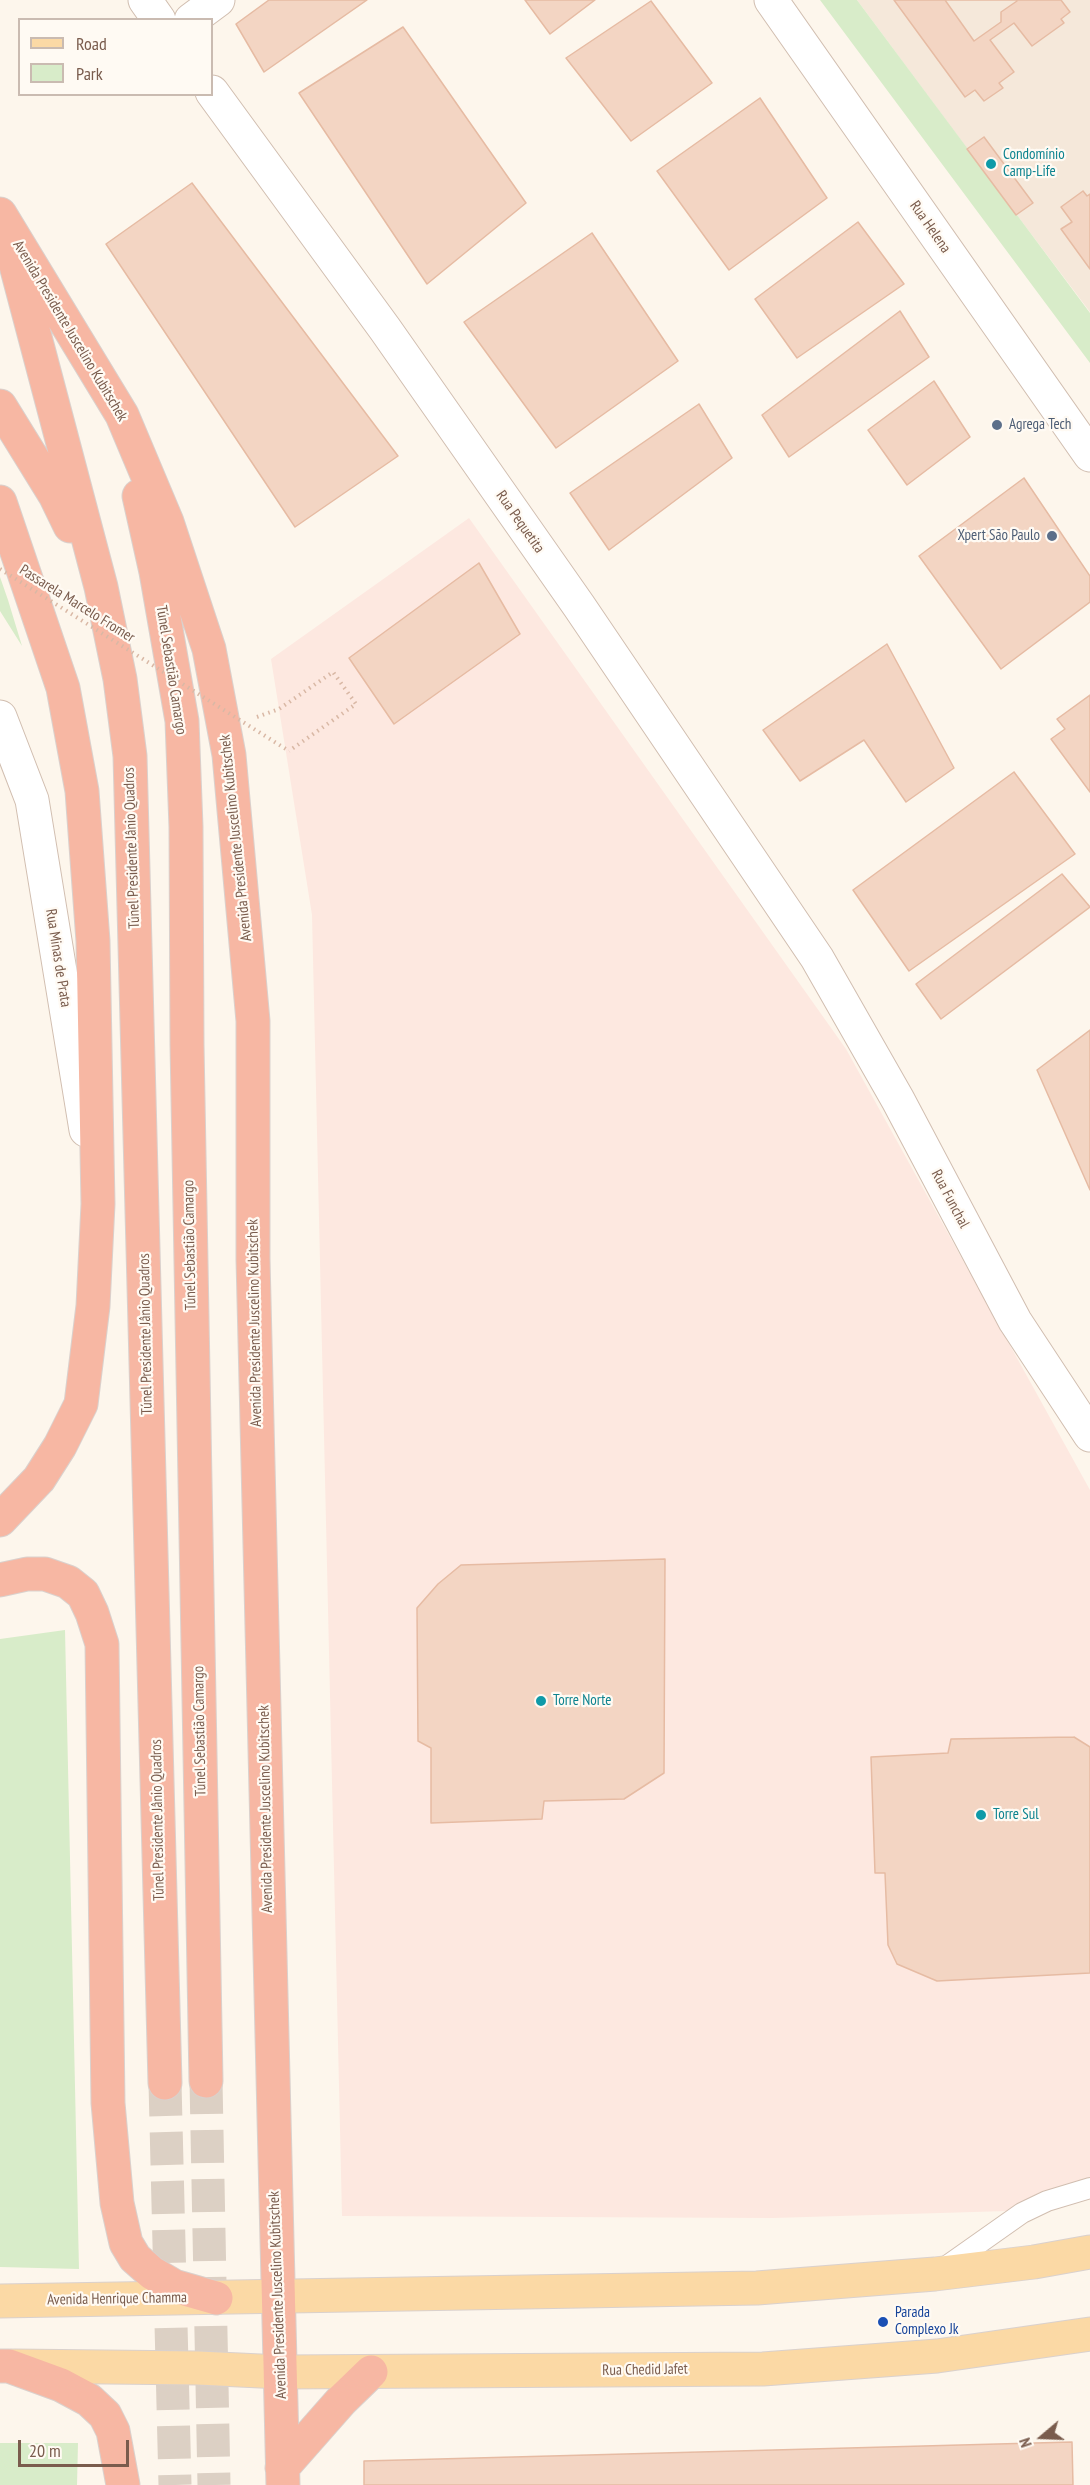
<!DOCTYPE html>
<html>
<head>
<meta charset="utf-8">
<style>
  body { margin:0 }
  #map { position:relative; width:1090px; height:2485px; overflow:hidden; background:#fdf6ec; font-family:"PT Sans Narrow",sans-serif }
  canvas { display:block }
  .legend { position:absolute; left:18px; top:18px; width:195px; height:78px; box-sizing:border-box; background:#fffaf3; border:2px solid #cabbb1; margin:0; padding:8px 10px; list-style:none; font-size:18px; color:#7a5c4d }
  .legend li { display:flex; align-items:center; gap:12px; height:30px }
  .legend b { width:30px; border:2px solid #cabbb1 }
  .north { position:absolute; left:1012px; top:2407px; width:60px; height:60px; -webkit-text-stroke:4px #fffaf3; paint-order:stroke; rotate:251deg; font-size:16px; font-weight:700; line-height:24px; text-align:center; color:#7a5c4d }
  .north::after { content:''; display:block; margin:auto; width:21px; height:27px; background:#7a5c4d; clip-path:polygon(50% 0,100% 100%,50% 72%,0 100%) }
  .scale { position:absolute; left:18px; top:2440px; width:111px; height:27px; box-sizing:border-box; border:3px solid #7a5c4d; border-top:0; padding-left:8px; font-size:18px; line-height:21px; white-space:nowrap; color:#7a5c4d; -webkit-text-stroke:4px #fffaf3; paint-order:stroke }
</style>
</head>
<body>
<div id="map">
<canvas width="1090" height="2485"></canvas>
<ul class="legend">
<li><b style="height:8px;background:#fbd9a5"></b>Road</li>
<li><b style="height:16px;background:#d8ecc9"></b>Park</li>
</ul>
<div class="north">N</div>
<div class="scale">20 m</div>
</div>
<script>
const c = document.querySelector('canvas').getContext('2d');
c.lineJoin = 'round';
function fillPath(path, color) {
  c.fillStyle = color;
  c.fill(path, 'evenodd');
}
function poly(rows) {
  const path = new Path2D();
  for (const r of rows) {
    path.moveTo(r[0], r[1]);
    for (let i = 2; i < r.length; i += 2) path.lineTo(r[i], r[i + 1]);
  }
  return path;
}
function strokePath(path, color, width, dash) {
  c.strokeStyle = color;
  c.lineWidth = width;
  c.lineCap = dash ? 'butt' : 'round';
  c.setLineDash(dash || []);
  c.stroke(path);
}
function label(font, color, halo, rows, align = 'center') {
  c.font = font + ' "PT Sans Narrow",sans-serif';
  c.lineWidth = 4.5;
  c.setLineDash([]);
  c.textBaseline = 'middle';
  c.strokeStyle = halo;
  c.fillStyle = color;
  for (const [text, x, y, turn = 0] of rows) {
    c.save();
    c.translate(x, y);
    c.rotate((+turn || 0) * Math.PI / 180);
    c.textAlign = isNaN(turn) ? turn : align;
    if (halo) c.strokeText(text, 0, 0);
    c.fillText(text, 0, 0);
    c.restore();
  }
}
fillPath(poly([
  [857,0,1090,0,1090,312,989,178]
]), '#f5e8da');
fillPath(poly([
  [469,518,846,1049,1090,1490,1090,2180,1007,2211,773,2218,342,2216,312,915,271,659]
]), '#fde8e0');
fillPath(poly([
  [820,0,857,0,1090,313,1090,363],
  [0,577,8,600,22,646,0,611],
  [65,1630,79,2269,0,2267,0,1639],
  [0,2443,78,2443,77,2485,0,2485]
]), '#d8ecc9');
const building = poly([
  [269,0,367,0,264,72,236,24,269,0],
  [525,0,595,0,550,34,525,0],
  [894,0,1061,0,1070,12,1061,19,1064,23,1032,46,1014,23,990,40,1014,72,999,83,1003,88,984,101,975,90,965,97,894,0],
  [945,0,1016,0,1017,1,1001,12,1001,22,974,41,945,0],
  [651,1,712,83,631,141,566,58,651,1],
  [403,27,526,203,427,284,299,93,403,27],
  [760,98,827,198,729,270,657,171,760,98],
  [984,137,1033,203,1016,215,967,149,984,137],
  [192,183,398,456,295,527,106,244,192,183],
  [1083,191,1087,196,1090,194,1090,269,1061,229,1072,222,1061,207,1083,191],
  [858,222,904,284,797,358,755,299,858,222],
  [592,233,678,361,556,448,464,322,592,233],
  [900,311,929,357,789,457,762,415,900,311],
  [934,381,970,437,907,485,868,430,934,381],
  [699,404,732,458,609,550,570,493,699,404],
  [1024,478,1090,576,1090,602,1001,669,919,556,1024,478],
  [479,563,520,634,394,724,349,658,479,563],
  [887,644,954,768,906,802,864,740,800,781,763,730,887,644],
  [1090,695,1090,792,1051,739,1065,729,1057,719,1090,695],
  [1014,772,1075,854,909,971,853,890,1014,772],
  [1062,874,1090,907,941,1019,916,984,1062,874],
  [1090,1030,1090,1190,1037,1070,1090,1030],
  [665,1559,664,1773,624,1799,544,1801,542,1819,431,1823,431,1748,418,1741,417,1608,438,1584,461,1565,665,1559],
  [1074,1737,1090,1747,1090,1973,937,1981,897,1964,888,1945,885,1873,875,1873,871,1757,948,1753,951,1739,1074,1737],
  [1072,2442,1073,2485,364,2485,364,2461,1072,2442]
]);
fillPath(building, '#f3d5c3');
strokePath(building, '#e6bba3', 1.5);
strokePath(poly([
  [206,2081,214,2485],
  [165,2083,175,2485]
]), '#dcd0c4', 33, [33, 16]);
const lane = poly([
  [944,2268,1022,2213,1047,2201,1090,2188]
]);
const street = poly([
  [145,0,159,20],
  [771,0,1090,455],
  [191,20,218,0],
  [212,92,385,329,579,606,817,958,898,1100,1015,1321,1090,1435],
  [0,717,32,800,86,1130]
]);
const primary = poly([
  [0,2301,757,2288,935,2274,1034,2262,1090,2252],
  [14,2366,198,2368,281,2372,763,2369,937,2356,1090,2334]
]);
const highway = poly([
  [0,214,122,415,167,522,209,649,229,755,253,1021,253,1259,283,2485],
  [13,254,101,587,120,679,130,756,165,2083],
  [0,406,55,495,70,526],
  [139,496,156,572,182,721,186,827,187,1044,206,2081],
  [0,502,63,688,82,791,93,941,98,1204,93,1306,81,1404,60,1446,39,1479,0,1520],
  [0,1580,27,1574,45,1574,68,1582,83,1594,92,1613,102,1644,108,2103,117,2203,126,2243,135,2258,152,2273,174,2286,216,2298],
  [0,2366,9,2366,61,2385,89,2400,105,2415,113,2431,123,2485],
  [282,2468,341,2401,371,2372]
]);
strokePath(lane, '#d1beb0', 22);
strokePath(street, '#d1beb0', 35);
strokePath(primary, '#dad1cd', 35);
strokePath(highway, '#dad1cd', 35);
strokePath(poly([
  [257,717,279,709,333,672,356,704,289,751]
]), '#d9b8a5', 4, [1.5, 4.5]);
strokePath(lane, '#fff', 20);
strokePath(street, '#fff', 33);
strokePath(primary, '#fbd9a5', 33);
strokePath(highway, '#f7b7a3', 33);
strokePath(poly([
  [0,569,289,751]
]), '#d9b8a5', 4, [1.5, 4.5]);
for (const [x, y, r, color] of [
  [991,164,6,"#0f9aa8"],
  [997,425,6,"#5c6f8a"],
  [1052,536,6,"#5c6f8a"],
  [541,1701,6,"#0f9aa8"],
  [981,1815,6,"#0f9aa8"],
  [883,2322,6,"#1a4fb4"]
]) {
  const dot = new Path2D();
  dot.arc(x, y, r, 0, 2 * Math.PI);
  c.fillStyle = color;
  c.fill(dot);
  strokePath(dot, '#fffaf3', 2);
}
label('15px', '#0d838f', '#fffaf3', [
  ["Condomínio",1003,155],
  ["Camp-Life",1003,172],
  ["Torre Norte",553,1701],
  ["Torre Sul",993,1815]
], 'left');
label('15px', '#7a5c4d', '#fffaf3', [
  ["Rua Helena",930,227,55],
  ["Avenida Presidente Juscelino Kubitschek",70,331,59],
  ["Rua Pequetita",520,522,55],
  ["Passarela Marcelo Fromer",77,604,32],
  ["Túnel Sebastião Camargo",171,670,81],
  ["Avenida Presidente Juscelino Kubitschek",236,838,-96],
  ["Túnel Presidente Jânio Quadros",132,848,-92],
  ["Rua Minas de Prata",58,958,81],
  ["Rua Funchal",950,1199,62],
  ["Túnel Sebastião Camargo",190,1245,-91],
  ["Avenida Presidente Juscelino Kubitschek",255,1323,-91],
  ["Túnel Presidente Jânio Quadros",146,1334,-91],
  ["Túnel Sebastião Camargo",200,1731,-91],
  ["Avenida Presidente Juscelino Kubitschek",266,1809,-91],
  ["Túnel Presidente Jânio Quadros",158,1820,-91],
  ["Avenida Presidente Juscelino Kubitschek",278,2295,-92],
  ["Avenida Henrique Chamma",117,2299,-1],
  ["Rua Chedid Jafet",645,2370,-1]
]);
label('15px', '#4e5e75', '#fffaf3', [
  ["Agrega Tech",1009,425],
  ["Xpert São Paulo",1040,536,"right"]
], 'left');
label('15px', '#164399', '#fffaf3', [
  ["Parada",895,2313],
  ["Complexo Jk",895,2330]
], 'left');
</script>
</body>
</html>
